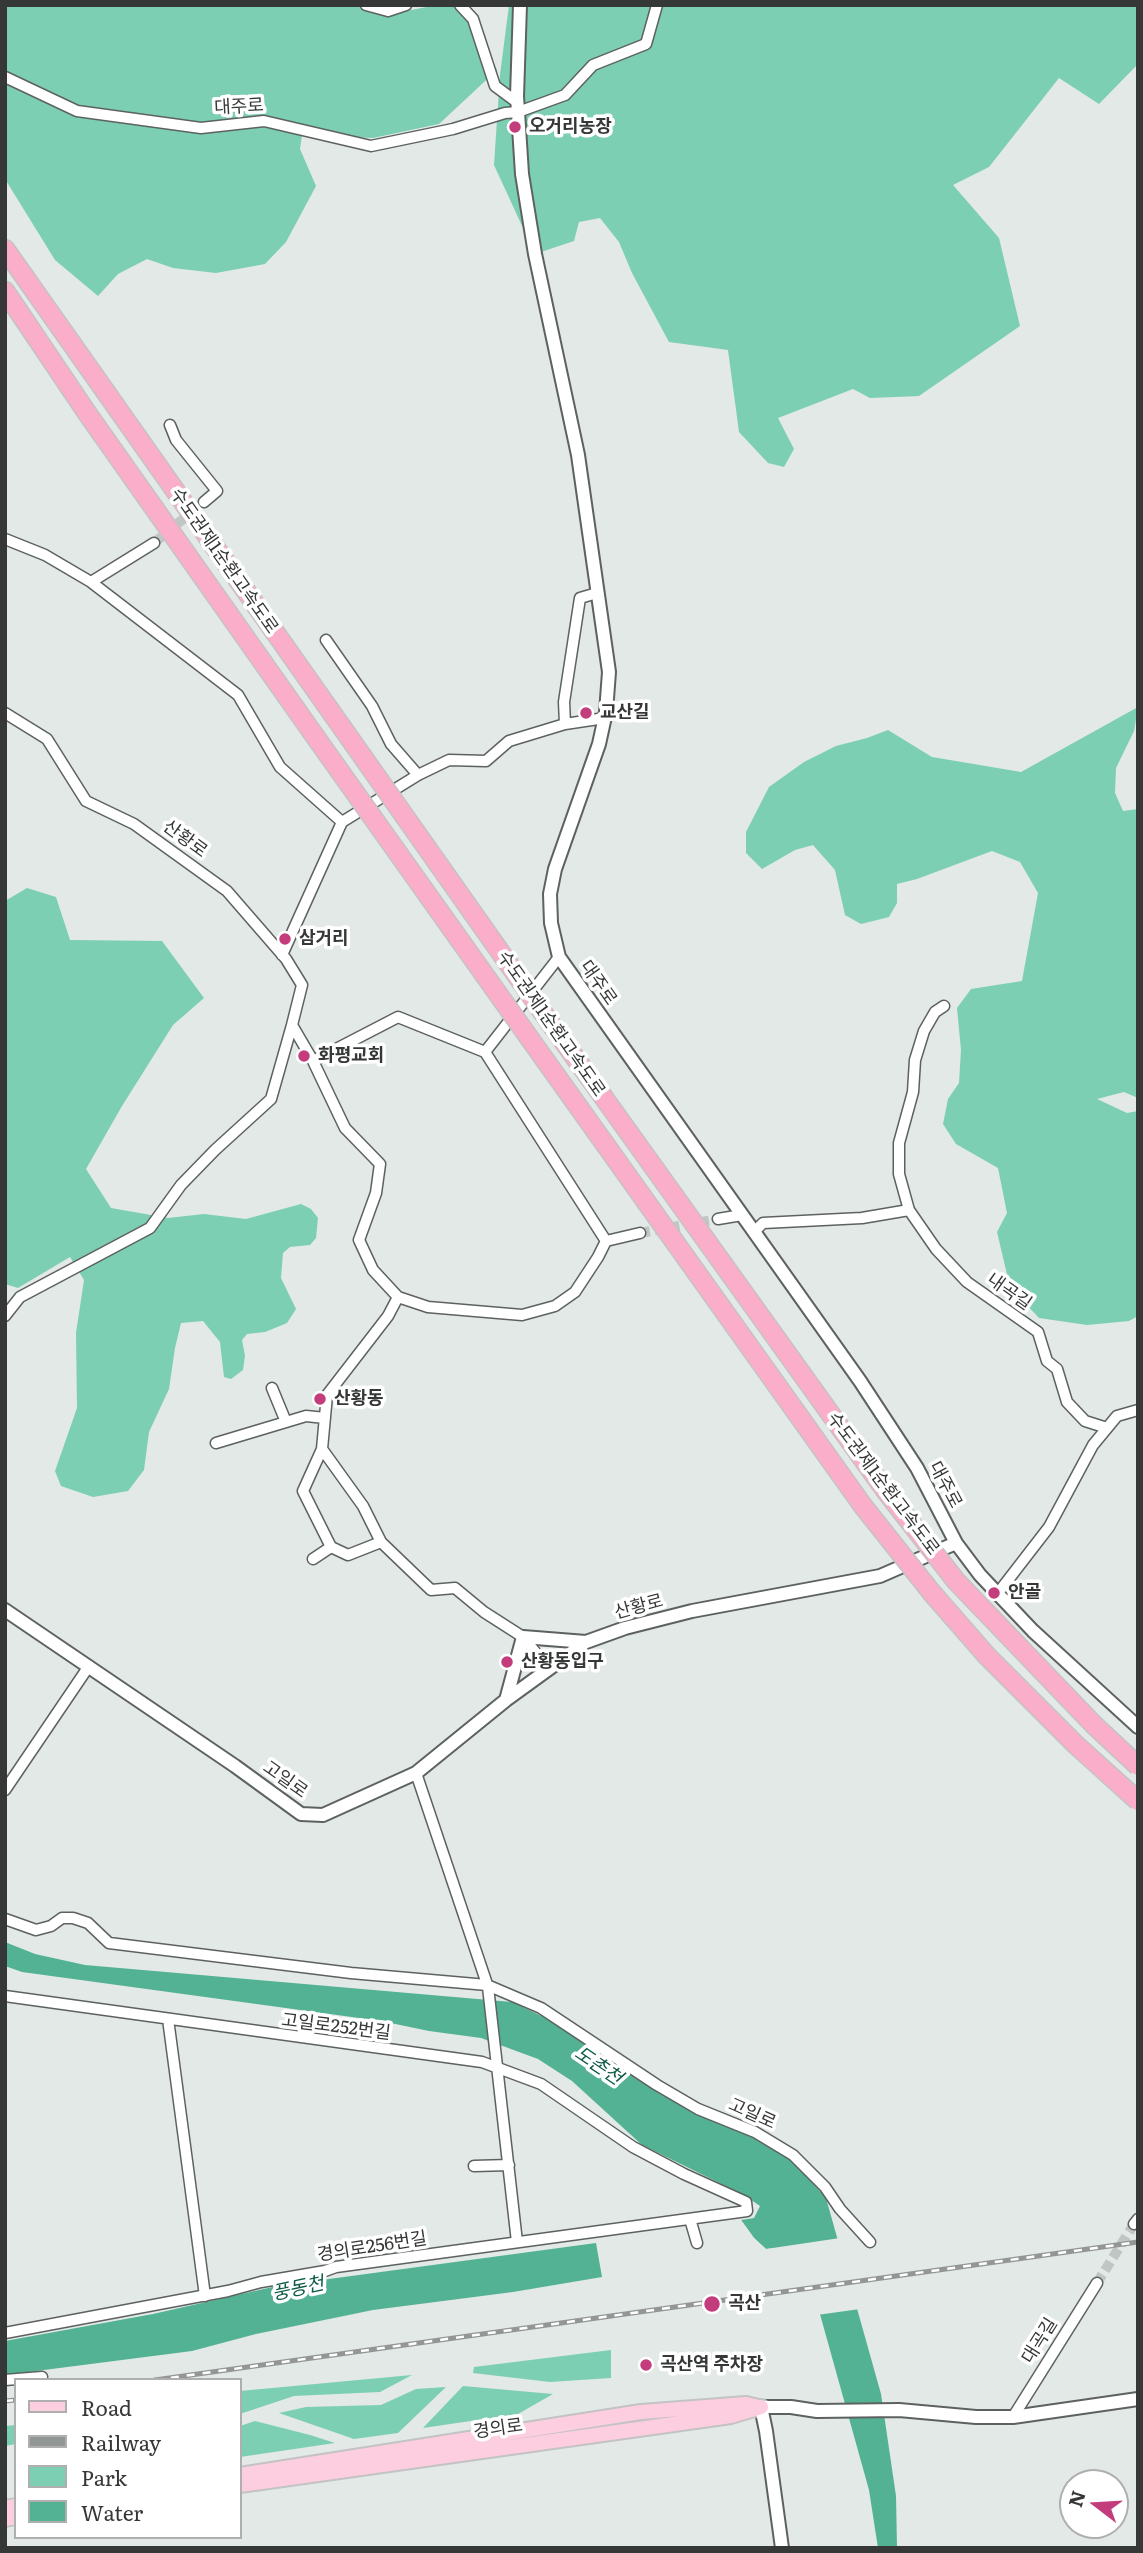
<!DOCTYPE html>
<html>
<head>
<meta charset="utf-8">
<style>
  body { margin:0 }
  #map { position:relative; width:1143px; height:2553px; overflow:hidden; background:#e2e9e6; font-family:Literata,serif }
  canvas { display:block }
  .frame { position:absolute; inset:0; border:7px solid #363837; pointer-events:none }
  .legend { position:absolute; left:14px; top:2378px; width:228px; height:161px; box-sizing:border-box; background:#fff; border:2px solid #afafaf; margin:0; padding:9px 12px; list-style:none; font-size:21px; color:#363837 }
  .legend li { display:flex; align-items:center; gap:14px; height:35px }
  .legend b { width:35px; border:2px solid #afafaf }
  .north { position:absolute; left:1059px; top:2469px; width:70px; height:70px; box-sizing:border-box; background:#fff; border:2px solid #afafaf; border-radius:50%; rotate:287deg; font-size:19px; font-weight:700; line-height:28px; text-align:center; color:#363837 }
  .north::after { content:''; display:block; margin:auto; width:24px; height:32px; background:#c33c7b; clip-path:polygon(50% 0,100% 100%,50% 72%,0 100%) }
</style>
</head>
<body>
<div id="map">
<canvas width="1143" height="2553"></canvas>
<div class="frame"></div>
<ul class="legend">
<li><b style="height:9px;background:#fdcedf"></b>Road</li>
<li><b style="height:9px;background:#929694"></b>Railway</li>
<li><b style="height:19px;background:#7ccfb2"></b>Park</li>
<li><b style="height:19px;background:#53b293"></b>Water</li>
</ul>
<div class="north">N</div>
</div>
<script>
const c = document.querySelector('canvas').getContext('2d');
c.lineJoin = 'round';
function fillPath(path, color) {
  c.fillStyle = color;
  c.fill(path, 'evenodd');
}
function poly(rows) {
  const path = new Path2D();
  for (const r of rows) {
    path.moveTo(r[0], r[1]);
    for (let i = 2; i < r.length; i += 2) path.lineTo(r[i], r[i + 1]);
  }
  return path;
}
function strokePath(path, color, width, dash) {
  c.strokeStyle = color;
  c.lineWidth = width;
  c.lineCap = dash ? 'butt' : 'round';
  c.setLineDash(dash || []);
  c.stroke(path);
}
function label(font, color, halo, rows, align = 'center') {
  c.font = font + ' Literata,"Noto Sans KR",serif';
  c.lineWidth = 7;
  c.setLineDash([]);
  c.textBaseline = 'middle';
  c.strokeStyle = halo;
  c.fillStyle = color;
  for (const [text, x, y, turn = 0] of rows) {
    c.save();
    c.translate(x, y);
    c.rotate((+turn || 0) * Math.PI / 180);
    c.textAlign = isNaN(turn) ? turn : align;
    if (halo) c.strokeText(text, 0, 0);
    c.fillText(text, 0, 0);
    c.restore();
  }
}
fillPath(poly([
  [5,5,383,5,401,12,437,5,459,5,497,70,439,124,373,138,302,135,300,149,316,186,286,242,265,264,216,273,173,268,147,259,118,274,98,296,55,260,5,179],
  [509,5,1138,5,1138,64,1099,104,1059,78,989,167,953,185,999,238,1020,326,919,396,870,398,853,389,778,418,794,449,784,467,768,463,739,432,728,350,669,342,632,273,619,242,600,218,579,222,574,241,535,254,494,165,500,75],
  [1138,707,1134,731,1116,768,1115,793,1123,811,1138,809,1138,1098,1124,1092,1097,1099,1127,1113,1138,1111,1138,1316,1129,1321,1087,1325,1039,1318,1010,1287,997,1232,1007,1213,998,1168,956,1144,943,1124,948,1099,959,1083,961,1050,957,1008,971,989,1022,981,1038,893,1020,862,992,851,917,879,897,884,897,903,889,917,861,924,845,915,835,870,813,845,795,850,762,869,746,853,746,832,769,787,804,762,836,746,867,738,888,730,932,757,1021,772],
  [27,888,56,897,70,940,162,941,204,998,173,1025,122,1106,86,1169,111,1208,168,1218,204,1214,246,1219,301,1204,311,1209,318,1218,316,1238,310,1245,290,1247,283,1253,281,1278,296,1309,287,1323,265,1332,247,1334,242,1340,245,1356,243,1370,231,1379,224,1377,220,1342,203,1321,181,1323,175,1348,169,1389,149,1432,144,1470,128,1491,93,1497,61,1486,55,1471,77,1408,76,1333,84,1280,70,1257,18,1288,5,1284,5,901],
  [611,2350,611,2378,550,2382,473,2373,474,2367],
  [412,2375,380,2392,294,2396,240,2414,240,2391],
  [463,2386,553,2394,518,2414,423,2428],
  [446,2387,398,2433,354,2439,279,2413,306,2407,381,2405,416,2389],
  [255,2421,310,2435,335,2443,240,2457,240,2426],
  [16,2425,16,2444,5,2446,5,2426]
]), '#7ccfb2');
fillPath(poly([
  [5,1942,35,1954,85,1965,512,2002,552,2021,639,2079,698,2113,763,2141,789,2156,826,2198,881,2394,896,2496,897,2548,878,2548,869,2490,801,2246,766,2249,754,2238,741,2220,754,2218,760,2206,744,2195,642,2145,572,2081,538,2059,481,2038,429,2031,381,2021,22,1972,5,1966],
  [596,2243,602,2277,513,2292,373,2310,256,2334,192,2351,5,2375,5,2341,153,2314,277,2286]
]), '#53b293');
fillPath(poly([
  [741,2220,754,2238,766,2249,840,2238,860,2309,817,2315,799,2250,764,2252,751,2240,738,2221]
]), '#e2e9e6');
strokePath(poly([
  [154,543,204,502],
  [640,1233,718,1219],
  [1097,2283,1134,2224]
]), '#c0c6c3', 10, [10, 5]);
const minor = poly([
  [366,5,388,11,406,5],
  [460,5,473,19,495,86,518,103],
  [5,77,77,111,201,128,264,121,371,146,453,129,505,113,518,112,565,95,593,65,646,44,657,5],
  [170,425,176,440,217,491,204,502],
  [5,539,45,555,91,582,238,695,280,767,342,822],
  [91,582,154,543],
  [326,640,372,706,391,744,418,775],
  [5,713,47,739,86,801,134,824,227,891,286,959,302,985,292,1025,313,1061,345,1128,380,1164,376,1193,359,1240,373,1270,398,1297,428,1307,522,1315,555,1306,575,1292,598,1257,606,1241],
  [565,724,564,702,580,598,597,593],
  [282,955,342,822,418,775,449,760,486,761,509,741,565,724,605,718],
  [559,957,485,1052,606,1241],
  [313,1061,398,1017,485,1052],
  [909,1210,936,1249,967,1282,1038,1332,1047,1361,1057,1369,1067,1402,1085,1421,1107,1428],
  [718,1219,742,1215],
  [754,1232,763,1223,862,1218,909,1210,899,1174,899,1143,913,1092,915,1060,924,1031,935,1012,944,1006],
  [606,1241,640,1233],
  [398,1297,388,1316,327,1395,322,1449,363,1506,381,1542,431,1590,455,1588,484,1612,523,1637,549,1669],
  [5,1316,20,1297,150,1228,181,1185,215,1150,271,1099,292,1025],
  [272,1388,286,1422],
  [216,1443,306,1416,325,1418],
  [322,1449,303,1491,331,1547,348,1555,381,1542],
  [313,1559,331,1547],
  [998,1593,1049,1527,1093,1445,1117,1416,1138,1410],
  [416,1773,488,1987,517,2242],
  [5,1790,89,1666],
  [5,1919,36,1930,51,1926,62,1918,73,1918,88,1923,109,1943,351,1973,487,1985,541,2008,657,2085,698,2109,755,2132,793,2155,825,2187,840,2209,870,2242],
  [5,1996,482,2062,541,2084,633,2147,684,2174,746,2202,747,2211,336,2267,325,2271,261,2282,228,2291,5,2333],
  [168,2019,205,2296],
  [474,2166,509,2165],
  [690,2219,697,2243],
  [1134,2224,1138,2219],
  [5,2380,42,2377],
  [1013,2417,1097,2283]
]);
const tertiary = poly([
  [520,5,517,96,522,174,535,254,578,455,609,672,606,712,599,744,555,869,550,894,551,923,559,957,860,1381,917,1468,956,1543,980,1575,1033,1631,1138,1727],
  [5,1610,235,1766,301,1814,323,1815,416,1773,506,1700,586,1642,625,1628,692,1611,880,1576,956,1543],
  [506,1700,523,1637,586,1642],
  [782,2548,766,2431,761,2407,791,2407,817,2411,899,2410,976,2417,1013,2417,1138,2399]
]);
const primary = poly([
  [240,2475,641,2412,746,2404,759,2407],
  [240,2485,731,2416,761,2407],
  [5,2508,16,2506],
  [5,2519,16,2517]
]);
const motorway = poly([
  [5,249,341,726],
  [5,291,87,413,319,742],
  [551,1024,885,1490],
  [530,1039,863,1506]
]);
strokePath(minor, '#5d6260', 13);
strokePath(tertiary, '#5d6260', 16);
strokePath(primary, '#c3c3c3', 18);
strokePath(motorway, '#c3c3c3', 21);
strokePath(minor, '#fff', 10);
strokePath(tertiary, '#fff', 12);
strokePath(primary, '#fdcedf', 14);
strokePath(motorway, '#fbaeca', 18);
const rail = poly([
  [155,2380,1138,2242],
  [5,2401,16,2400]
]);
strokePath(rail, '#929694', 5);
strokePath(rail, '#fff', 2.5, [8]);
const motorwayBridge = poly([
  [341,726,551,1024],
  [319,742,530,1039],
  [885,1490,956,1581,1094,1725,1138,1766],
  [863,1506,932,1593,987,1656,1075,1744,1138,1801]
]);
strokePath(motorwayBridge, '#c3c3c3', 21, []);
strokePath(motorwayBridge, '#fbaeca', 18);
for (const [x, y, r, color] of [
  [515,127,7,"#c33c7b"],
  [586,713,7,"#c33c7b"],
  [285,939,7,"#c33c7b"],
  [304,1056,7,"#c33c7b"],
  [320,1399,7,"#c33c7b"],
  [994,1593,7,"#c33c7b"],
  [507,1662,7,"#c33c7b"],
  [712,2304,9,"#c33c7b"],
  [646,2365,7,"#c33c7b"]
]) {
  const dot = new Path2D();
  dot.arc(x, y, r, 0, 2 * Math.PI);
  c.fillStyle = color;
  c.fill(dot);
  strokePath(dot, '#fff', 2.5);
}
label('18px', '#363837', '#fff', [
  ["대주로",239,107,-3],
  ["수도권제1순환고속도로",224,561,55],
  ["산황로",185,839,36],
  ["대주로",598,983,55],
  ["수도권제1순환고속도로",551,1024,55],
  ["내곡길",1009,1292,35],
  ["수도권제1순환고속도로",883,1484,53],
  ["대주로",945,1485,62],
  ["산황로",639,1607,-15],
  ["고일로",285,1780,35],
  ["고일로252번길",336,2027,7],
  ["고일로",752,2114,24],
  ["경의로256번길",372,2247,-9],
  ["대곡길",1040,2341,-58],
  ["경의로",498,2429,-8]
]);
label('bold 18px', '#363837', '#fff', [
  ["오거리농장",529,127],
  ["교산길",600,713],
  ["삼거리",299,939],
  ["화평교회",318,1056],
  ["산황동",334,1399],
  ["안골",1008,1593],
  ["산황동입구",521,1662],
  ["곡산",728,2304],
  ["곡산역 주차장",660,2365]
], 'left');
label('italic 19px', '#0d5b47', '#fff', [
  ["도촌천",598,2066,34],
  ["풍동천",298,2289,-12]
]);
</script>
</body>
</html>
